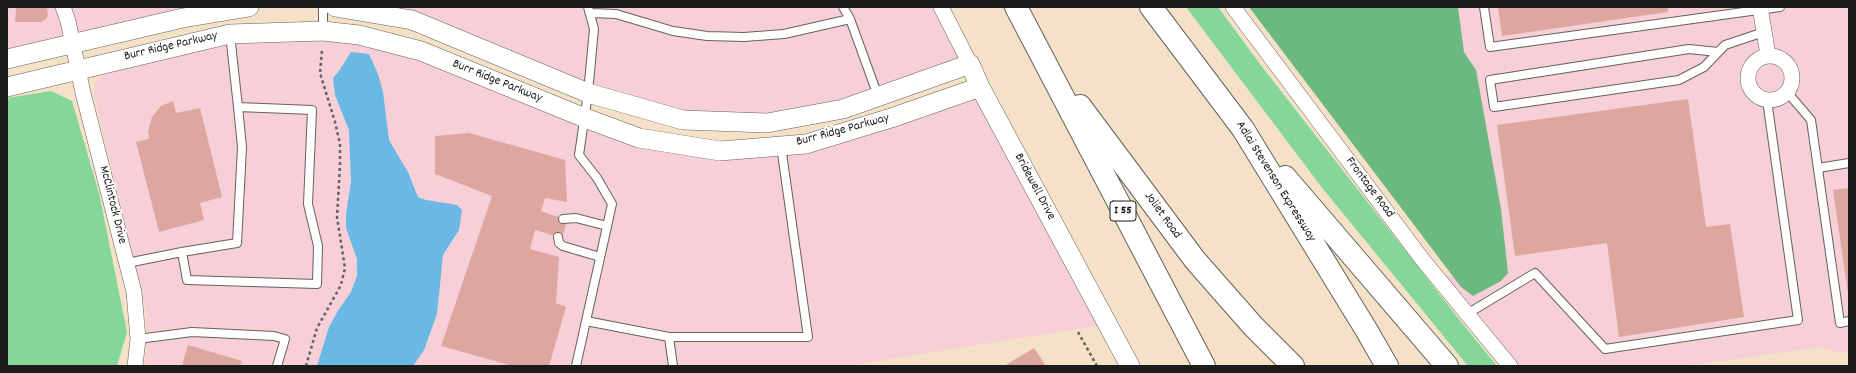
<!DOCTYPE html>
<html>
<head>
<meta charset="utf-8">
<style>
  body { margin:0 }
  #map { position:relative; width:1856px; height:373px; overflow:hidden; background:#f5e1c8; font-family:Dekko,sans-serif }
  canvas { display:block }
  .frame { position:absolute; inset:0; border:8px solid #1c1c1c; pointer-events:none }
</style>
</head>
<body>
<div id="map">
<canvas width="1856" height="373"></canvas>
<div class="frame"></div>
</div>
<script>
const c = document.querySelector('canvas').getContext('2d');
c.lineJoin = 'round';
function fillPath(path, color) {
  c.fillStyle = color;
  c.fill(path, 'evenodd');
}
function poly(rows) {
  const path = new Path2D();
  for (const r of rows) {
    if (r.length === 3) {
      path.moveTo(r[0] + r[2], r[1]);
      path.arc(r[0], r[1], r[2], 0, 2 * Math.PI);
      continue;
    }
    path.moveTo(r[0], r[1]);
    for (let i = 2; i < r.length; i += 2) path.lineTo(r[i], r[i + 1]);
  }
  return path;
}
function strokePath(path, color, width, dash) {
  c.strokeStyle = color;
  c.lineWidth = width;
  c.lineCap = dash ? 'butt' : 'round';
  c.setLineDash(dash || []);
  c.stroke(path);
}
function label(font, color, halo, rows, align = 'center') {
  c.font = font + ' Dekko,sans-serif';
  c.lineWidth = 3.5;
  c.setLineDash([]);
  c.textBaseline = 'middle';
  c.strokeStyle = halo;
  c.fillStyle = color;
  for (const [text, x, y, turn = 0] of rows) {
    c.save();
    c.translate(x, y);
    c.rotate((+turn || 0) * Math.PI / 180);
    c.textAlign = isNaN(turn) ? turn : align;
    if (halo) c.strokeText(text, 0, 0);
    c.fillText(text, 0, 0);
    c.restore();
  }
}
fillPath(poly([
  [7,7,195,7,7,53],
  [382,7,932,7,960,61,826,107,772,117,716,116,660,106,596,90],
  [1457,7,1849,7,1849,351,1839,353,1820,347,1687,366,1518,366,1444,276,1498,269],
  [347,40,399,50,650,147,843,142,908,122,978,97,1100,325,849,366,144,366,146,353,146,315,143,298,94,96,95,84,101,76,111,70,188,50,245,41]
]), '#f6cfd7');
fillPath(poly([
  [1186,7,1218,7,1263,68,1458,318,1497,366,1468,366,1459,355,1323,189],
  [51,91,72,101,99,193,127,332,117,366,7,366,7,98]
]), '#84d799');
fillPath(poly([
  [1249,7,1458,7,1464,52,1476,70,1501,209,1508,273,1501,281,1473,296,1461,287]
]), '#6bb881');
fillPath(poly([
  [351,52,369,54,378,74,383,92,389,140,408,172,418,197,426,200,457,205,462,210,459,230,443,255,437,314,424,350,413,366,317,366,329,327,339,309,351,292,357,276,357,259,346,228,346,214,351,182,349,130,335,95,333,78,339,71]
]), '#6ab9e5');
fillPath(poly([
  [16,7,47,7,48,15,46,19,41,22,15,22],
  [1498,7,1668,7,1668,12,1502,36],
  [1688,99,1706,227,1730,224,1744,317,1619,337,1607,243,1515,256,1497,125],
  [173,101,176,113,200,108,222,197,200,203,204,220,159,232,136,142,149,139,148,132,152,117,161,106],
  [469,133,565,160,567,202,545,198,541,211,567,220,562,238,535,230,530,249,559,257,556,303,566,307,549,366,513,366,441,346,492,196,435,174,435,136],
  [1849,188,1849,293,1848,293,1833,190],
  [188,345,242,361,240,366,182,366],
  [1034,348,1046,366,1004,366]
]), '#dda69f');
const service = poly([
  [843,7,850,19,878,96],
  [1484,7,1490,47,1780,7],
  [590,13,616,14,673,31,707,36,744,37,784,34,850,19],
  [323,31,323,7],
  [230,34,238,107,242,147,237,243,182,252,187,280,317,284,318,246,308,204,312,110,238,107],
  [1718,52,1689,49,1490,80,1494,107,1679,80,1704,67,1725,45,1764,32],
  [1787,92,1811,120,1840,323,1849,321],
  [1818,168,1849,163],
  [563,219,576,218,607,226],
  [558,237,559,243,563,246,600,257],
  [127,263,182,252],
  [1467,314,1535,273,1605,349,1798,320,1767,100],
  [586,321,669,337,808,337,781,146],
  [669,337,673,366],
  [138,339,192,332,274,336,285,339,277,366],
  [576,366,612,204,597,178,579,155,588,93,594,29,588,7]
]);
const minor = poly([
  [63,7,68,21,83,93,134,292,138,339,135,366],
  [941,7,970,64],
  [1233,7,1422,259,1510,366],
  [1760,7,1768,55],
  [1770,78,22]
]);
const tertiary = poly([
  [335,7,412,20,588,93,683,120,767,123,843,109,970,64,980,87,1130,366],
  [7,59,183,18,249,7],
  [7,87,230,34,323,31,359,35,421,51,585,118,639,138,720,151,806,144,891,118,980,87]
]);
const motorway = poly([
  [1016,7,1204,366],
  [1151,7,1243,129,1367,331,1387,366],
  [1080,106,1195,260,1253,326,1293,366],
  [1285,177,1447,366]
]);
strokePath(service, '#686158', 10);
strokePath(minor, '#686158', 16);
strokePath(tertiary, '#686158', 20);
strokePath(motorway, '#686158', 24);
strokePath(poly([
  [1078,332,1097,366],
  [306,366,317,328,341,285,345,268,337,217,340,166,340,144,335,122,320,73,322,50]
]), '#686158', 2.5, [3, 3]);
strokePath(service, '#fff', 8);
strokePath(minor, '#fff', 15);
strokePath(tertiary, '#fff', 19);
strokePath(motorway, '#fff', 22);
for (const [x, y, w] of [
  [1123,211,26]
]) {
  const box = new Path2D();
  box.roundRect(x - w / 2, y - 10, w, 20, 3);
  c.fillStyle = '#fff';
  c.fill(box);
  strokePath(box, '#1c1c1c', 1);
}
label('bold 12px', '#1c1c1c', null, [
  ["I 55",1123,211]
]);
label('13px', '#1c1c1c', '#fff', [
  ["Burr Ridge Parkway",171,47,-13],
  ["Burr Ridge Parkway",497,82,22],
  ["Burr Ridge Parkway",843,131,-15],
  ["Adlai Stevenson Expressway",1275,182,58],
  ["Bridewell Drive",1034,187,62],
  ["Frontage Road",1369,188,53],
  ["McClintock Drive",112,205,76],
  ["Joliet Road",1162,216,54]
]);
</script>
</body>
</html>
